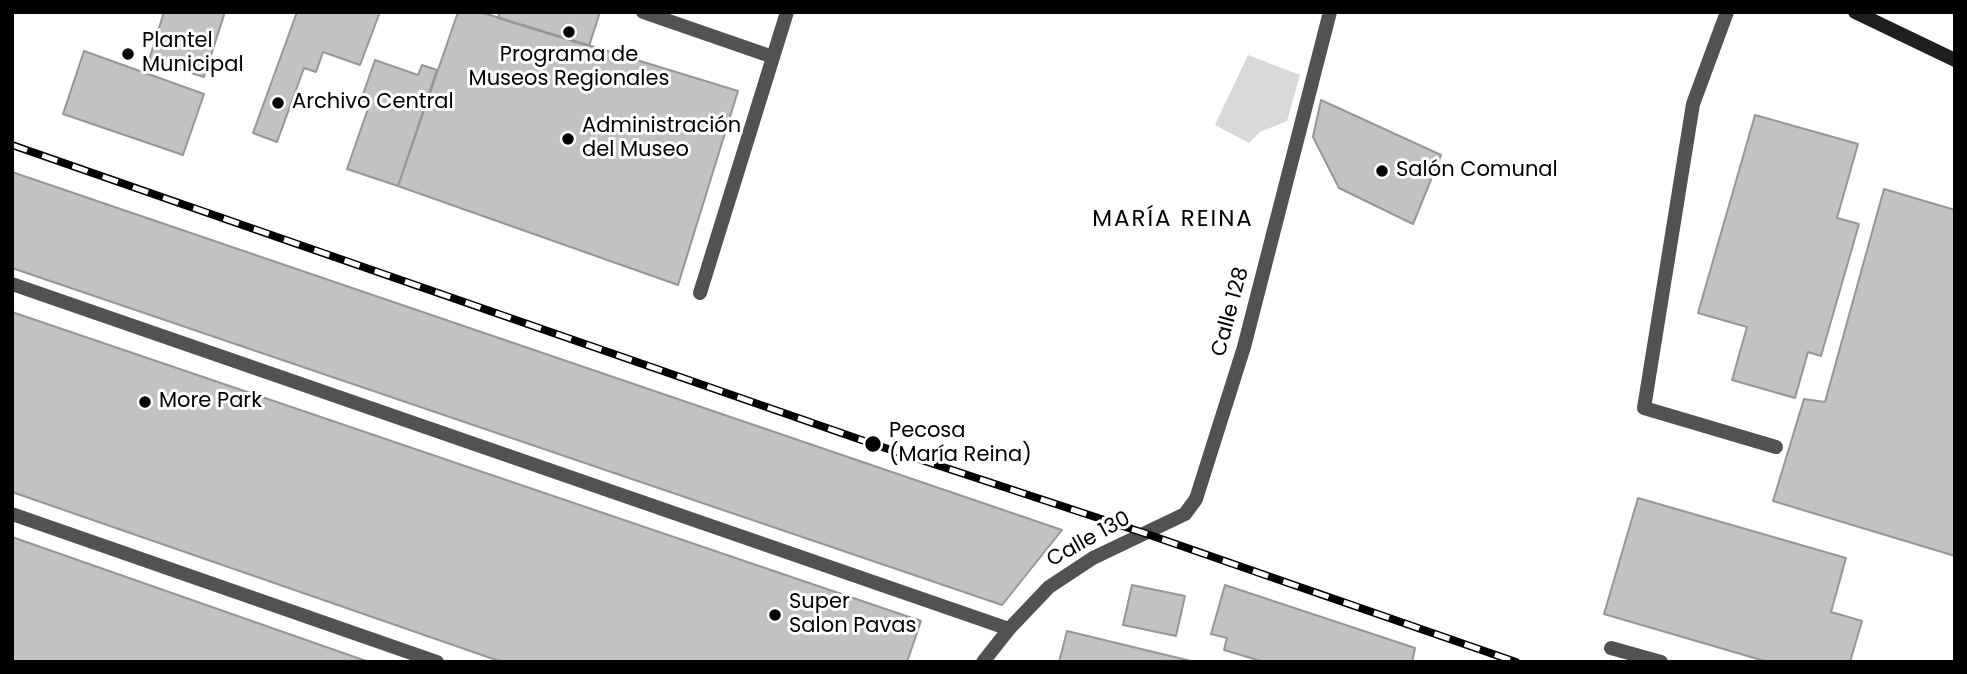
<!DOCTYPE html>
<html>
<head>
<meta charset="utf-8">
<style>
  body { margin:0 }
  #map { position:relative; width:1967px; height:674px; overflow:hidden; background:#fff; font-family:Poppins,sans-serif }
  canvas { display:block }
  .frame { position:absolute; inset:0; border:14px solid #000; pointer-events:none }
</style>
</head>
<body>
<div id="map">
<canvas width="1967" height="674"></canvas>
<div class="frame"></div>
</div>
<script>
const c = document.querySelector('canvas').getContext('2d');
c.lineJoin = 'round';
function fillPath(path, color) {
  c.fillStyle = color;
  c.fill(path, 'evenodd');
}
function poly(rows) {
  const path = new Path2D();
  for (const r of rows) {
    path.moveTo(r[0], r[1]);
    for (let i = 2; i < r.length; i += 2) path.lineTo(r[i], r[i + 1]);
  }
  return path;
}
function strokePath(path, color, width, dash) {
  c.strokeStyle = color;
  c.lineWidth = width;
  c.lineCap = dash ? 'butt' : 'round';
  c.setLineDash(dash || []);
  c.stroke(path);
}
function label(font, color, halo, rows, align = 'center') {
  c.font = font + ' Poppins,sans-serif';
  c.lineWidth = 6;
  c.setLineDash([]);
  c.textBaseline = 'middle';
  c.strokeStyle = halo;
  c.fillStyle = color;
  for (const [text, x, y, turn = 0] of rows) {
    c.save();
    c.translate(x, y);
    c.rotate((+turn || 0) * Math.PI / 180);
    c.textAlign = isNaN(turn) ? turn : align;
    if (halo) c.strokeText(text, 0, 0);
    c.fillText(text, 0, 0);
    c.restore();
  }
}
fillPath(poly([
  [1248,55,1300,75,1287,121,1260,132,1249,143,1215,125]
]), '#d9d9d9');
const building = poly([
  [164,12,225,12,204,77,149,60,164,12],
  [297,12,380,12,360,65,323,52,316,72,304,68,277,142,253,133,297,12],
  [458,12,480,12,738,91,678,285,398,186,458,12],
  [500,12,600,12,589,46,498,18,500,12],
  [84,51,204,94,183,155,63,114,84,51],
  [375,60,418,75,422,65,437,70,398,186,347,169,370,103,361,100,375,60],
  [1321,100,1441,155,1413,224,1339,188,1313,137,1321,100],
  [1755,115,1858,144,1837,218,1859,224,1821,356,1808,352,1795,398,1732,380,1747,327,1698,313,1755,115],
  [12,172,1062,530,1002,605,12,268,12,172],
  [1884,189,1955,210,1955,556,1773,501,1804,399,1825,402,1884,189],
  [12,312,921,621,907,662,502,662,12,492,12,312],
  [1638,498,1846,558,1831,612,1862,621,1850,662,1768,662,1604,614,1638,498],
  [12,537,369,662,12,662,12,537],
  [1132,585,1185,596,1176,636,1123,625,1132,585],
  [1225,585,1415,648,1412,662,1264,662,1224,650,1227,638,1211,634,1225,585],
  [1067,631,1195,662,1059,662,1067,631]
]);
fillPath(building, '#c2c2c2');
strokePath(building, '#969696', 2);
strokePath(poly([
  [643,12,773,57],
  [1727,12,1693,104,1644,408,1776,447],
  [12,284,1009,629],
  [12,514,437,662],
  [1611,648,1661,662]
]), '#525252', 14);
strokePath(poly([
  [700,293,787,12],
  [983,662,1009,629,1049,587,1093,558,1185,514,1196,499,1244,347,1330,12]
]), '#525252', 14);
strokePath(poly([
  [1855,12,1955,60]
]), '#1f1f1f', 14);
const rail = poly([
  [12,145,873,444,1144,533,1516,662]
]);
strokePath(rail, '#000', 8);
strokePath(rail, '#fff', 5, [16]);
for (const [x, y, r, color] of [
  [569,32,7,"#000"],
  [128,54,7,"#000"],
  [278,103,7,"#000"],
  [568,139,7,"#000"],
  [1382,171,7,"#000"],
  [145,402,7,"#000"],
  [873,444,9,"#000"],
  [775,615,7,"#000"]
]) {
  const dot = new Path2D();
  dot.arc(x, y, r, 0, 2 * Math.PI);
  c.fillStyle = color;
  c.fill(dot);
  strokePath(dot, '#fff', 2.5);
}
label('21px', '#000', '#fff', [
  ["Plantel",142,42],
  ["Municipal",142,66],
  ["Programa de",569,56,"center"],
  ["Museos Regionales",569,80,"center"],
  ["Archivo Central",292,103],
  ["Administración",582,127],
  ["del Museo",582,151],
  ["Salón Comunal",1396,171],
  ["More Park",159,402],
  ["Pecosa",889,432],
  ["(María Reina)",889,456],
  ["Super",789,603],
  ["Salon Pavas",789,627]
], 'left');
label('21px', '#000', '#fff', [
  ["Calle 128",1231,312,-75],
  ["Calle 130",1089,540,-29]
]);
c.letterSpacing = '2px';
label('23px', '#000', '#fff', [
  ["MARÍA REINA",1173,220]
]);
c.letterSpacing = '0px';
</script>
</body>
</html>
